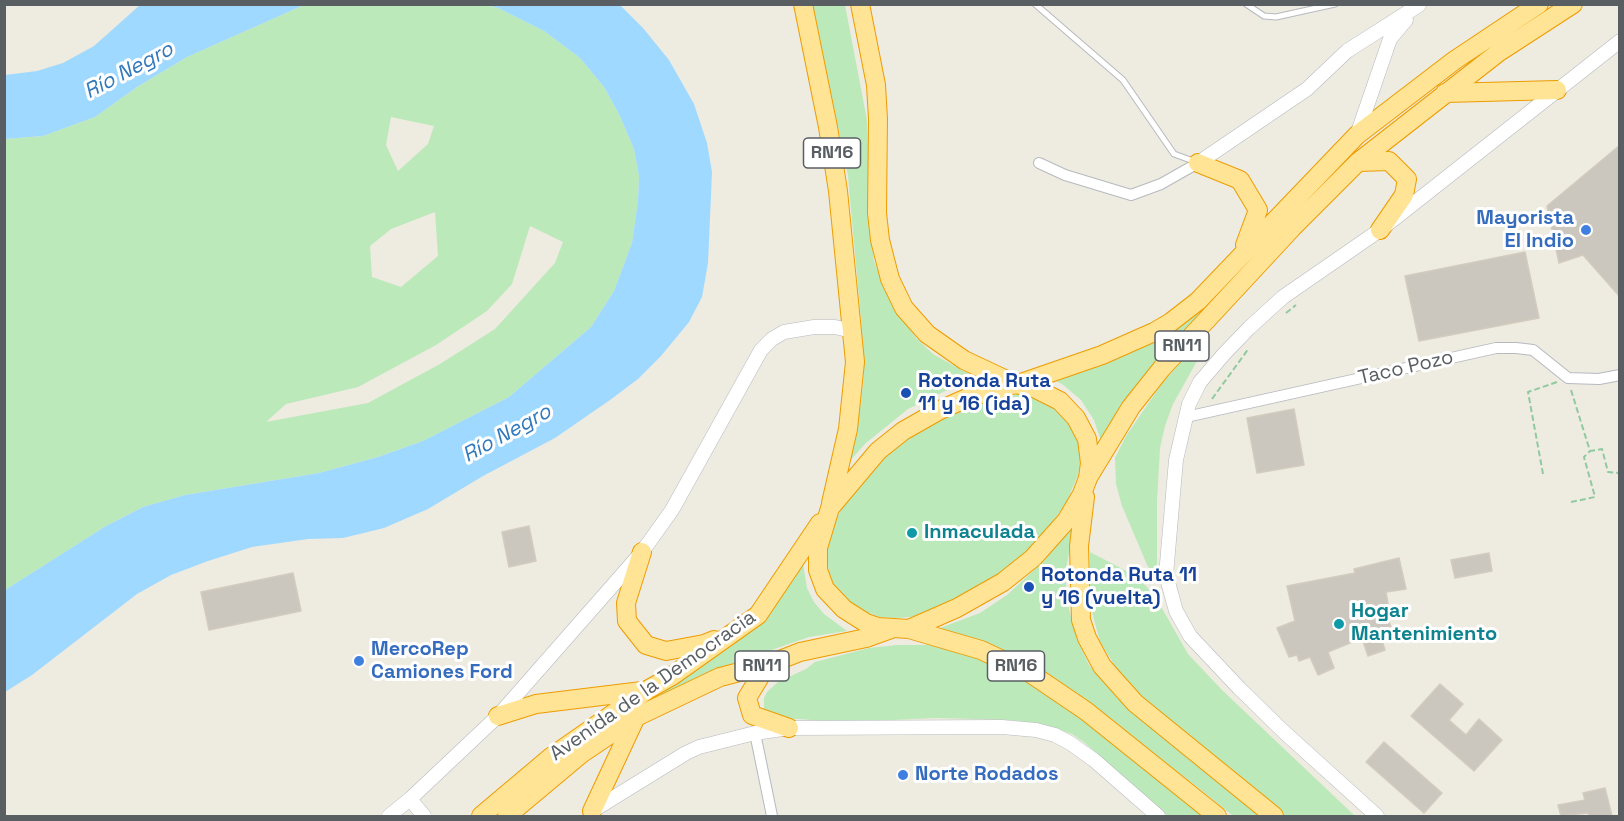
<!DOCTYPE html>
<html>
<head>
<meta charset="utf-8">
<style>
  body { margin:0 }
  #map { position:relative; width:1624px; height:821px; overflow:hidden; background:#eeebe0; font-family:"Space Grotesk",sans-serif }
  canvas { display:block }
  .frame { position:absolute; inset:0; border:6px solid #595e63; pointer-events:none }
</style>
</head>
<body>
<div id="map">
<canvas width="1624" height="821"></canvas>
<div class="frame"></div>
</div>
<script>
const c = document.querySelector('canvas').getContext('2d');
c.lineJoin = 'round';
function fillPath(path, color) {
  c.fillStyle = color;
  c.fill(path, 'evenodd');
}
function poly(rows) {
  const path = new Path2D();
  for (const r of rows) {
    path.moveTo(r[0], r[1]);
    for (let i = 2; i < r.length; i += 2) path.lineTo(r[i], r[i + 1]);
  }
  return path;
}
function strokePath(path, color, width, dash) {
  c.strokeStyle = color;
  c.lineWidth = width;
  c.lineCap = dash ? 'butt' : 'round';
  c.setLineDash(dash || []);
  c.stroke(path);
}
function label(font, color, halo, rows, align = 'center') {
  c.font = font + ' "Space Grotesk",sans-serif';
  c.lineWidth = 6;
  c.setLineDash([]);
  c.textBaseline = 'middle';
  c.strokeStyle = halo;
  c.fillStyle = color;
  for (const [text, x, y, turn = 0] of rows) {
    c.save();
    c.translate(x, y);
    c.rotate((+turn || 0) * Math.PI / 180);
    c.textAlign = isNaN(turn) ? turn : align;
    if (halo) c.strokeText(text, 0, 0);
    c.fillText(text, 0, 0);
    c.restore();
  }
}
fillPath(poly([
  [304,5,487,5,498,8,544,31,580,58,604,87,619,114,634,149,639,176,638,201,632,243,614,291,591,327,509,397,423,441,378,457,319,473,185,495,143,507,106,526,5,590,5,139,43,136,95,117,137,87,187,57],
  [391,117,434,126,428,144,398,171,386,145],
  [435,212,438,256,401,287,372,277,370,246,391,229],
  [530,226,563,242,555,263,495,329,440,364,368,403,266,422,286,404,358,387,436,345,487,311,512,284],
  [813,5,845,5,867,120,871,237,874,261,881,280,891,303,916,338,933,354,974,377,908,409,866,443,848,463,861,403,864,375,862,331,848,176],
  [1220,291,1178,340,1102,444,1094,420,1081,400,1062,384,1052,379],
  [1196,354,1197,361,1173,404,1165,426,1160,448,1157,501,1157,571,1148,567,1122,506,1116,484,1115,458,1126,436,1161,385,1183,359],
  [1007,393,1031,393,1059,409,1079,439,1082,452,1078,475,1066,503,1046,531,1033,545,988,583,966,595,921,614,911,617,895,618,880,617,856,608,833,583,829,572,826,550,832,526,848,498,880,460,918,430,971,404],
  [1069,530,1073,531,1066,569,1066,597,1077,640,1089,665,1117,698,1263,816,1233,816,1200,789,1100,713,939,631,940,628,980,613,1007,595,1044,561],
  [1090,552,1132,574,1146,586,1155,596,1188,654,1222,690,1355,816,1285,816,1146,702,1120,674,1100,642,1090,604],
  [803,564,807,588,814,602,824,614,847,631,809,637,711,671,656,697,684,677],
  [897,645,928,645,953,649,1001,665,1074,708,1203,816,1168,816,1085,743,1072,734,1044,725,1012,720,937,718,871,721,824,721,799,719,783,720,769,715,764,709,764,698,767,692,778,682,806,669,815,662,869,648]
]), '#bbe9ba');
fillPath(poly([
  [140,5,304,5,187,57,137,87,95,117,43,136,5,139,5,75,37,71,63,63,94,46],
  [487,5,620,5,643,28,669,60,694,104,707,143,712,172,708,263,702,297,689,322,661,356,638,379,610,400,555,438,483,476,428,509,384,528,343,538,308,539,252,547,208,561,171,575,137,594,32,675,5,692,5,590,106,526,143,507,185,495,319,473,378,457,423,441,509,397,591,327,614,291,632,243,638,201,639,176,634,149,619,114,604,87,580,58,544,31,498,8]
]), '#9fd9ff');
const building = poly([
  [1620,145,1620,297,1583,255,1559,263,1547,206,1620,145],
  [1525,252,1539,318,1419,341,1405,276,1525,252],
  [1294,409,1304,465,1257,473,1247,418,1294,409],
  [529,526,536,561,509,567,502,532,529,526],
  [1489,553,1492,571,1455,578,1451,560,1489,553],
  [1399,558,1406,589,1386,592,1389,609,1385,610,1391,627,1379,631,1385,650,1368,656,1362,638,1328,652,1334,668,1318,675,1310,657,1299,661,1297,655,1289,657,1277,628,1295,621,1287,586,1355,573,1354,569,1399,558],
  [293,573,301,611,209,630,201,592,293,573],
  [1440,684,1463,704,1449,720,1466,735,1479,719,1502,740,1474,771,1411,716,1440,684],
  [1384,742,1442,793,1424,813,1366,762,1384,742],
  [1605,788,1612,816,1589,816,1588,813,1561,816,1558,805,1585,800,1583,793,1605,788]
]);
fillPath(building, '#cbc7bf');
strokePath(building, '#d3ccbe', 1.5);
const service = poly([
  [1035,4,1123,80,1174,154,1196,162],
  [1246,4,1264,16,1276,17,1335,4]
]);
const minor = poly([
  [1039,163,1065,175,1131,195,1161,184,1198,163],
  [1186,417,1496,348,1516,348,1533,350,1568,378,1599,379,1620,375],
  [755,733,772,816]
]);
const tertiary = poly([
  [1357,135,1390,39,1406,20],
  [1198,163,1307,89,1347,51,1419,5],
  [410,799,424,816],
  [592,811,686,753,699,747,755,733,789,728,1002,727,1036,730,1055,735,1070,743,1094,760,1158,816],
  [389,816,410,799,498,716,642,552,672,510,761,350,772,339,784,332,814,327,835,327,852,331],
  [1377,816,1283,731,1239,688,1190,636,1176,611,1166,575,1176,460,1189,404,1200,382,1224,354,1249,328,1283,297,1380,230,1620,41]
]);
const trunk = poly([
  [803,4,828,127,838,191,855,362,848,429,831,503],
  [860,4,876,85,878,119,877,213,880,240,890,279,904,308,927,334,964,360,1015,384],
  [1445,93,1557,90],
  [1358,162,1389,161,1407,179,1404,195,1380,230],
  [1198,163,1240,180,1258,210,1245,245],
  [1015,384,1034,388,1060,401,1076,418,1087,439,1090,463,1088,478,1082,494,1066,521,1033,558,1003,582,957,608,909,629,878,627,866,623,844,609,825,589,818,570,818,548,830,508,878,451,903,431,940,410,967,398,1015,384],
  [1018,384,1102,355,1154,332,1171,322,1198,301,1357,135,1455,60,1539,4],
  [1089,476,1131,407,1162,368,1293,227,1358,162,1499,52,1573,4],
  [1085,497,1079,546,1081,620,1087,638,1102,666,1135,703,1274,816],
  [642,552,626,603,627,621,646,645,666,651,704,644,714,640],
  [909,629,981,650,1030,673,1086,711,1217,816],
  [767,665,747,698,752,715,789,728],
  [498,716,536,704,642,691],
  [592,811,635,719],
  [481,816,551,757,647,690,672,676,758,615,820,523],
  [507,816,581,754,636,717,720,677,767,665,800,652,866,638,891,629]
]);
strokePath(service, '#b6babf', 7);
strokePath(minor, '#b6babf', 12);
strokePath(tertiary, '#b6babf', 15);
strokePath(trunk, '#ee9c00', 20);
strokePath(poly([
  [1286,313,1296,305],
  [1571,390,1590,451,1602,449,1608,472,1620,473],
  [1212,399,1249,348],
  [1543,474,1528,392,1557,382],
  [1571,502,1595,497,1584,457,1590,451]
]), '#92caa0', 2, [6, 3]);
strokePath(service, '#fff', 5);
strokePath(minor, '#fff', 10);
strokePath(tertiary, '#fff', 14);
strokePath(trunk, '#ffe495', 18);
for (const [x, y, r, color] of [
  [1586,230,6,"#3f7fe0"],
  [906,393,6,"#1a4fb4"],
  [912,533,6,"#0f9aa8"],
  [1029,587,6,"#1a4fb4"],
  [1339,624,6,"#0f9aa8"],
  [359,661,6,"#3f7fe0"],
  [903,775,6,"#3f7fe0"]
]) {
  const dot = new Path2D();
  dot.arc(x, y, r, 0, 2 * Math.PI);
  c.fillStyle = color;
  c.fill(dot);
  strokePath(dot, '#fff', 2);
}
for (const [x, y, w] of [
  [832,153,57],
  [1182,346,54],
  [762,666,54],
  [1016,666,57]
]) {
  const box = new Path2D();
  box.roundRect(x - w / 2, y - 15, w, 30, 4.5);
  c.fillStyle = '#fff';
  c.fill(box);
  strokePath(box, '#595e63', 1.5);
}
label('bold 18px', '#595e63', null, [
  ["RN16",832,153],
  ["RN11",1182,346],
  ["RN11",762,666],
  ["RN16",1016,666]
]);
label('bold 20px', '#366cbe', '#fff', [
  ["Mayorista",1574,219,"right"],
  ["El Indio",1574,242,"right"],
  ["MercoRep",371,650],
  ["Camiones Ford",371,673],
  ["Norte Rodados",915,775]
], 'left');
label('20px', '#595e63', '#fff', [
  ["Taco Pozo",1406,368,-13],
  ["Avenida de la Democracia",653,686,-35]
]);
label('bold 20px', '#164399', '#fff', [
  ["Rotonda Ruta",918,382],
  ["11 y 16 (ida)",918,405],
  ["Rotonda Ruta 11",1041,576],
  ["y 16 (vuelta)",1041,599]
], 'left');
label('bold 20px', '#0d838f', '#fff', [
  ["Inmaculada",924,533],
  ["Hogar",1351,612],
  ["Mantenimiento",1351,635]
], 'left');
label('italic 21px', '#3179bc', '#fff', [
  ["Río Negro",129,71,-28],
  ["Río Negro",507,434,-29]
]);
</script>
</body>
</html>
